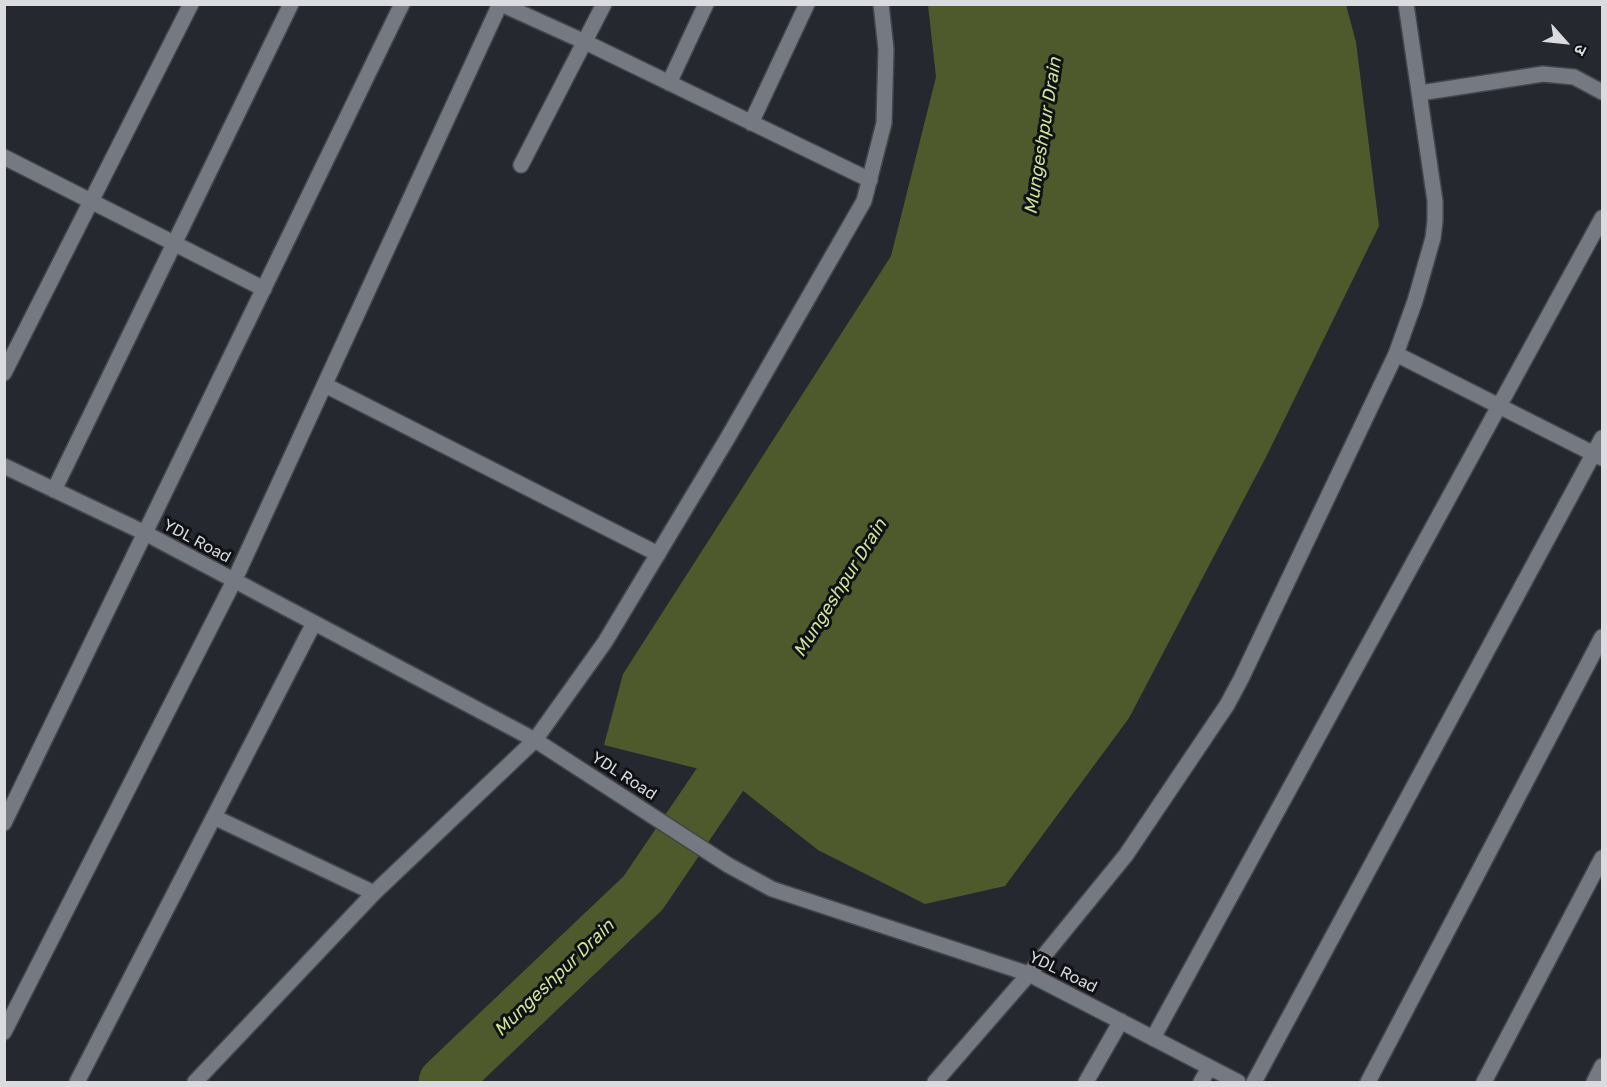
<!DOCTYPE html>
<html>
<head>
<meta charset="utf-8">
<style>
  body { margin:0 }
  #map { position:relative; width:1607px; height:1087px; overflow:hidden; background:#25292f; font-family:"Golos Text","Noto Sans Devanagari",sans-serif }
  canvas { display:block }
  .frame { position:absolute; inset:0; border:6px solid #d9dbdf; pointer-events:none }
  .north { position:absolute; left:1535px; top:12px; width:60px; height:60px; -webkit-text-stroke:4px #0f1114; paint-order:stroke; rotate:117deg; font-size:16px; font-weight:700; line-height:24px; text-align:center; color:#d9dbdf }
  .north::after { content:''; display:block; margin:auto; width:21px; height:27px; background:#d9dbdf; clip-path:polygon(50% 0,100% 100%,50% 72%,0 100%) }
</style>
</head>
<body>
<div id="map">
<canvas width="1607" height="1087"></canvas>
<div class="frame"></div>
<div class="north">उ</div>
</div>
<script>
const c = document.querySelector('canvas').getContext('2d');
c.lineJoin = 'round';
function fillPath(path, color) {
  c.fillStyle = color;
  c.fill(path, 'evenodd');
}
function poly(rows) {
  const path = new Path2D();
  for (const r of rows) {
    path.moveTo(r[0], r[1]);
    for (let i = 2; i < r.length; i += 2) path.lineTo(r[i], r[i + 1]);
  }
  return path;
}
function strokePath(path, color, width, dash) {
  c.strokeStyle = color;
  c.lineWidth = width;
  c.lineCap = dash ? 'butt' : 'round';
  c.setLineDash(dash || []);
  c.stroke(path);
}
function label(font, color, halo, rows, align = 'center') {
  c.font = font + ' "Golos Text",sans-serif';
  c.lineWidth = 6;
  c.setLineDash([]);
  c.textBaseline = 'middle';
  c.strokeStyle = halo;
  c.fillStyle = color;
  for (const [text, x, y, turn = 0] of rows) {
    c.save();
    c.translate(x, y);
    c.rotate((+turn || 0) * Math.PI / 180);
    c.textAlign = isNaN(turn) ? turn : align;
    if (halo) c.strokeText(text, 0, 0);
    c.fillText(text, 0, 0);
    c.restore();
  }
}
fillPath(poly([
  [928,5,1346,5,1356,42,1379,226,1267,455,1129,718,1005,886,925,904,818,850,723,775,604,745,623,674,891,256,936,77]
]), '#4e5a2b');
strokePath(poly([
  [444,1082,643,893,723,775,759,717]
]), '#4e5a2b', 51);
const street = poly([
  [501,4,585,42,870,180],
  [669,83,706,4],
  [1420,93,1543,74,1574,77,1602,92],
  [751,123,807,4],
  [4,157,264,289],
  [521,165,604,4],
  [1396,354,1602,458],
  [4,373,191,4],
  [325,385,658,554],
  [54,490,291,4],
  [214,817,374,893],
  [4,823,402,4],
  [4,1032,234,581,500,4],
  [1153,1038,1602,218],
  [77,1082,314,623],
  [1086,1082,1121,1021],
  [1201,1082,1209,1068],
  [1254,1082,1602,438],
  [1368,1082,1602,637],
  [1484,1082,1602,858],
  [1594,1082,1602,1066]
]);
const secondary = poly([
  [4,466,145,533,535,740,728,865,772,889,1029,974,1238,1082],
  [195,1082,374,893,535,740,605,642,727,439,864,201,884,123,886,49,881,4],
  [935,1082,1029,974,1126,855,1227,705,1241,679,1396,354,1415,301,1433,238,1435,221,1435,201,1406,4]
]);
strokePath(street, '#43464b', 18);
strokePath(secondary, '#43464b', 18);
strokePath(street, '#757981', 15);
strokePath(secondary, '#757981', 15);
label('16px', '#d9dbdf', '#0f1114', [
  ["YDL Road",197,541,28],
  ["YDL Road",624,776,33],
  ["YDL Road",1063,972,26]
]);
label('italic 18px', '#d1e69a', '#0f1114', [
  ["Mungeshpur Drain",1043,136,-81],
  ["Mungeshpur Drain",840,588,-58],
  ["Mungeshpur Drain",554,978,-44]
]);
</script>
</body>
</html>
